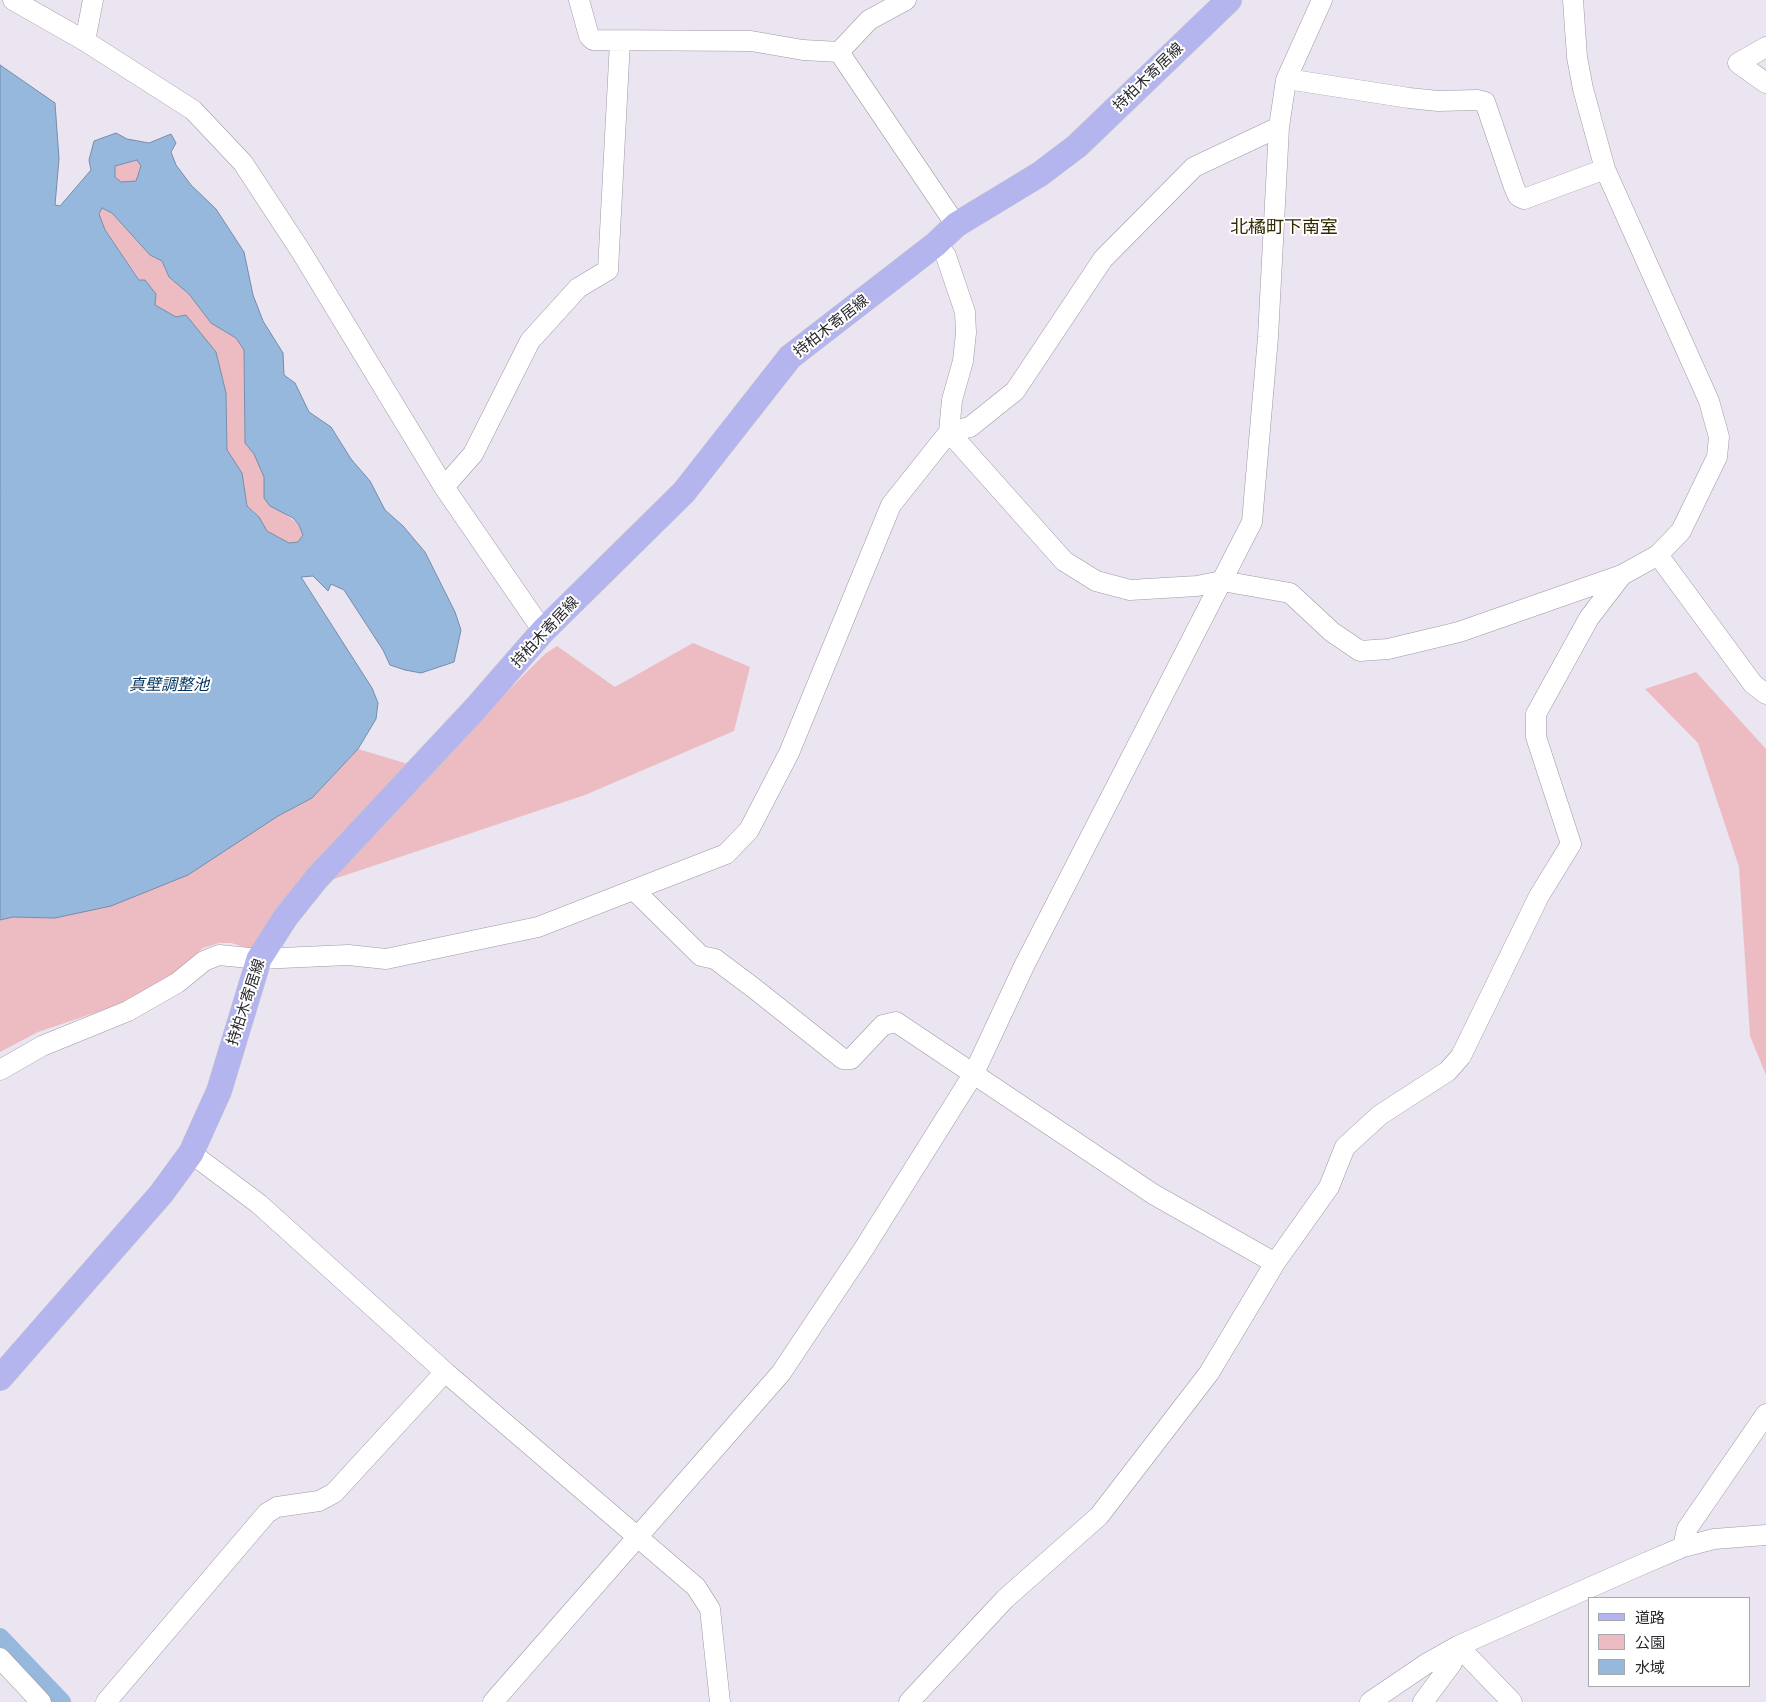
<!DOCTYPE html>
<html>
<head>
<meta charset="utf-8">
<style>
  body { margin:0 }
  #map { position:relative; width:1766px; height:1702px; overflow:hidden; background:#ebe4f1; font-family:"Golos Text","Noto Sans JP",sans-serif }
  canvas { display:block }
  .legend { position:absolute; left:1588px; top:1597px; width:162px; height:90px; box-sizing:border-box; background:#fff; border:1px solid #a9a9ab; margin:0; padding:6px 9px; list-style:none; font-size:15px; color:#29272c }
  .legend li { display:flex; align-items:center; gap:10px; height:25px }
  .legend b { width:25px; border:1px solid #a9a9ab }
</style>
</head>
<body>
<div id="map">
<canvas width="1766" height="1702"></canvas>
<ul class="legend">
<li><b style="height:6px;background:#b4b5ee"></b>道路</li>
<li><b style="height:14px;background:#ecbcc2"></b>公園</li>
<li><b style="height:14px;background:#97b8dd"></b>水域</li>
</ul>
</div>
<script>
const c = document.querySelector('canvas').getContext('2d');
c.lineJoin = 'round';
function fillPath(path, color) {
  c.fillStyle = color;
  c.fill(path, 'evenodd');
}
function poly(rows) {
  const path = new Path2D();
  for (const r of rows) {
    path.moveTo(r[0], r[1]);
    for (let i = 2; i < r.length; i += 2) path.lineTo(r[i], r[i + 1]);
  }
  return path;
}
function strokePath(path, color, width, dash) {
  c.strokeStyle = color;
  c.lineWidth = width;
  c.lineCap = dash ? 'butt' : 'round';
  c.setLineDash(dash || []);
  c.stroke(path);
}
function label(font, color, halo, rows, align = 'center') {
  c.font = font + ' "Golos Text","Noto Sans JP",sans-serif';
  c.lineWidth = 4;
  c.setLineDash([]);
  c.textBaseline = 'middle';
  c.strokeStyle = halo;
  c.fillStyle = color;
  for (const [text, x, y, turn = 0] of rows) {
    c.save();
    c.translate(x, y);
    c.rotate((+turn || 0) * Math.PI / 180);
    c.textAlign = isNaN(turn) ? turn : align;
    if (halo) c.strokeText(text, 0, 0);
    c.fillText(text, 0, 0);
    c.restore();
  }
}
fillPath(poly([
  [138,160,141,166,136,181,121,182,115,177,115,166],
  [102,208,112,213,150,255,162,261,169,277,189,294,211,323,236,338,244,350,245,443,254,454,264,477,265,498,299,525,303,535,298,542,289,543,267,531,254,512,247,506,242,473,227,450,226,393,216,352,206,340,155,305,145,280,140,280,105,230,99,214],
  [693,643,750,667,734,731,585,795,313,886,254,950,231,943,219,943,203,948,174,974,124,1003,38,1032,0,1052,0,920,13,917,55,918,278,816,312,798,358,749,428,770,545,654,557,646,615,687],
  [1696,672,1766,749,1766,1075,1750,1036,1739,867,1698,743,1645,689]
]), '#ecbcc2');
const water = poly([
  [0,65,55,103,59,159,55,205,60,206,91,170,89,160,94,141,116,133,127,139,149,143,171,134,176,143,171,152,176,165,191,185,216,209,244,252,253,295,263,321,283,353,284,375,295,383,309,412,331,427,351,459,370,481,385,510,403,526,425,552,455,612,461,630,454,662,421,673,405,670,390,665,383,650,344,590,331,584,328,591,313,576,301,577,372,688,378,703,376,719,358,749,312,798,278,816,188,875,111,906,55,918,13,917,0,920,0,65],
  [137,160,141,166,136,181,121,182,115,177,115,166,137,160],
  [102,208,112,213,150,255,162,261,169,277,189,294,211,323,236,338,244,350,245,443,254,454,264,477,264,498,270,506,293,518,299,525,303,535,298,542,289,543,267,531,259,517,247,506,242,473,227,450,226,393,216,352,186,315,176,317,155,305,156,294,145,280,139,280,105,230,99,214,102,208]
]);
fillPath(water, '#97b8dd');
strokePath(water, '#768ca8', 1);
strokePath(poly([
  [0,1637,62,1702]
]), '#97b8dd', 18);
const minor = poly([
  [13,0,85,41,193,110,243,163,302,253,444,487,543,631],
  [579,0,589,36,593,40,751,41,803,50,839,52],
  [85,41,93,0],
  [1766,47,1738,63,1766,83],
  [839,52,956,225],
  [839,52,869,20,906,0],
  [1287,79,1409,98,1438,101,1477,100,1485,102,1514,187,1518,196,1524,199,1605,169],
  [949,432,1064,561,1096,581,1130,590,1197,586,1222,581,1290,593,1332,632,1360,651,1388,649,1459,632,1622,575],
  [949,432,970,427,1015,391,1103,259,1194,167,1279,127],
  [444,487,473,454,530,341,578,288,608,270,620,41],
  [1658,555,1753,684,1766,694],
  [635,891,701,956,715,959,755,989,843,1059,851,1059,883,1025,896,1022,1153,1194,1275,1263],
  [0,1070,42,1046,128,1011,177,983,204,961,219,955,259,959,348,955,386,959,538,927,726,854,749,830,789,753,891,505,949,432,952,400,963,361,966,333,965,312,946,256,936,244],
  [191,1153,259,1204,445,1372,696,1587,710,1609,720,1702],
  [1683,1547,1687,1529,1766,1414],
  [0,1658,41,1702],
  [106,1702,267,1513,277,1507,319,1501,334,1493,445,1372],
  [493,1702,781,1373,863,1250,974,1073,1024,966,1252,522,1268,337,1279,127,1286,80,1322,0],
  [909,1702,1005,1599,1099,1516,1209,1373,1275,1263,1329,1187,1345,1147,1380,1115,1448,1071,1461,1056,1539,896,1571,844,1536,737,1536,714,1589,618,1622,575,1658,555,1681,531,1717,457,1719,437,1709,401,1605,169,1583,89,1577,57,1573,0],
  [1370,1702,1426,1664,1458,1646,1643,1564,1683,1547,1714,1539,1766,1535],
  [1423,1702,1452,1663,1458,1646,1512,1702]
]);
const major = poly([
  [0,1378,161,1194,191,1153,219,1091,259,959,285,918,317,878,475,709,543,631,684,492,790,357,936,244,956,225,1040,174,1077,146,1229,0]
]);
strokePath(minor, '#9f98a5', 21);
strokePath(major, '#c7c7c8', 26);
strokePath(minor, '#fff', 20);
strokePath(major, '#b4b5ee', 25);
label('15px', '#29272c', '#fff', [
  ["持柏木寄居線",1148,77,-44],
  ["持柏木寄居線",831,326,-38],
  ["持柏木寄居線",545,632,-47],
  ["持柏木寄居線",246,1002,-72]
]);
label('italic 16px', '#00325f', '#fff', [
  ["真壁調整池",169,685]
]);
label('18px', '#332b00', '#fff', [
  ["北橘町下南室",1284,227]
]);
</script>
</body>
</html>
